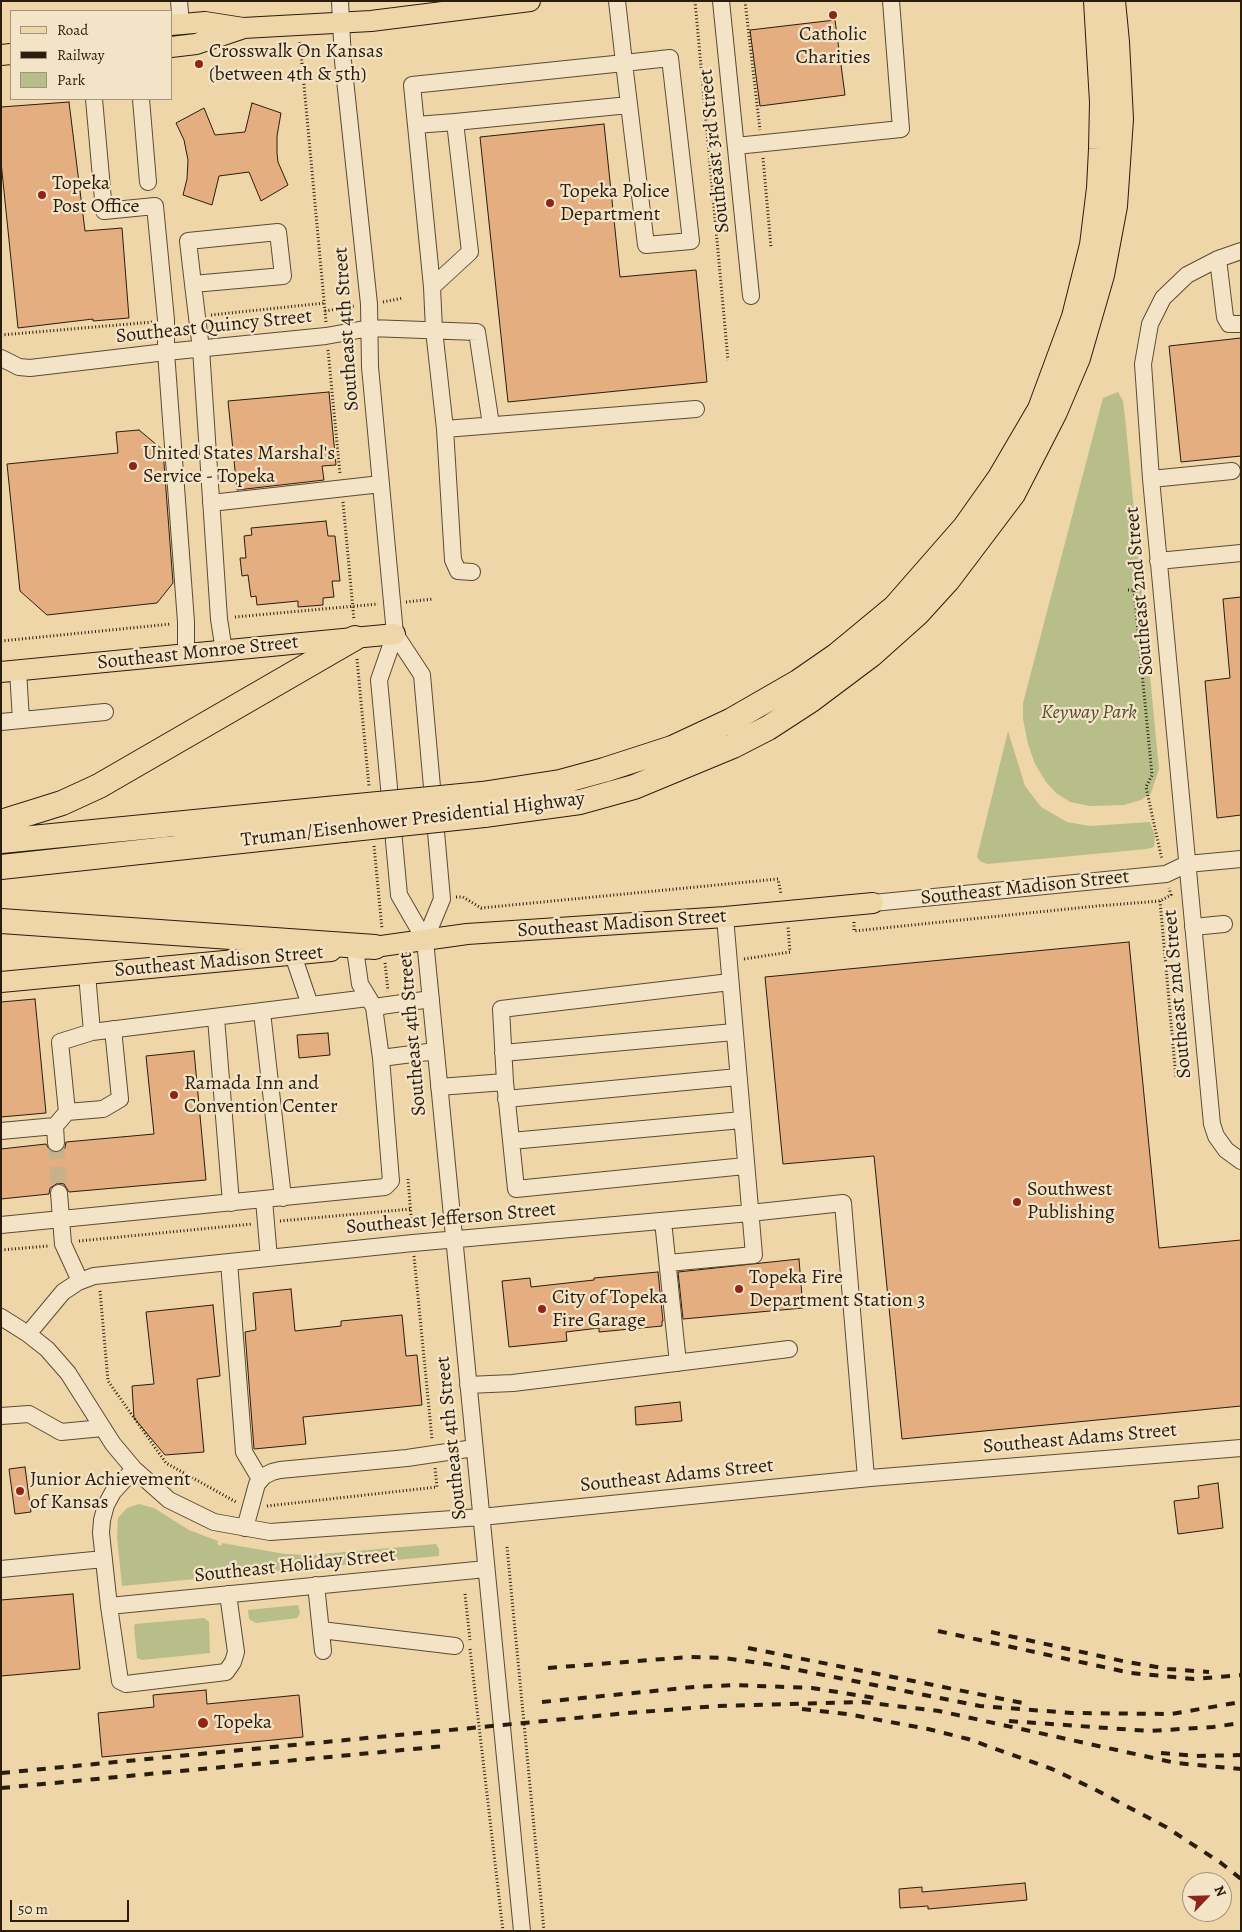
<!DOCTYPE html>
<html>
<head>
<meta charset="utf-8">
<style>
  body { margin:0 }
  #map { position:relative; width:1242px; height:1932px; overflow:hidden; background:#eed6a9; font-family:Alegreya,serif }
  canvas { display:block }
  .frame { position:absolute; inset:0; border:2px solid #2a1d0e; pointer-events:none }
  .legend { position:absolute; left:10px; top:10px; width:162px; height:90px; box-sizing:border-box; background:#f4e4c7; border:1px solid #a3947d; margin:0; padding:6px 9px; list-style:none; font-size:15px; color:#2a1d0e }
  .legend li { display:flex; align-items:center; gap:10px; height:25px }
  .legend b { width:25px; border:1px solid #a3947d }
  .north { position:absolute; left:1182px; top:1872px; width:50px; height:50px; box-sizing:border-box; background:#f4e4c7; border:1px solid #a3947d; border-radius:50%; rotate:66deg; font-size:14px; font-weight:700; line-height:20px; text-align:center; color:#2a1d0e }
  .north::after { content:''; display:block; margin:auto; width:18px; height:22px; background:#8f2418; clip-path:polygon(50% 0,100% 100%,50% 72%,0 100%) }
  .scale { position:absolute; left:10px; top:1900px; width:119px; height:22px; box-sizing:border-box; border:2px solid #2a1d0e; border-top:0; padding-left:6px; font-size:15px; line-height:18px; white-space:nowrap; color:#2a1d0e; -webkit-text-stroke:4px #f4e4c7; paint-order:stroke }
</style>
</head>
<body>
<div id="map">
<canvas width="1242" height="1932"></canvas>
<div class="frame"></div>
<ul class="legend">
<li><b style="height:6px;background:#eed6a9"></b>Road</li>
<li><b style="height:6px;background:#2a1d0e"></b>Railway</li>
<li><b style="height:14px;background:#b7be89"></b>Park</li>
</ul>
<div class="north">N</div>
<div class="scale">50 m</div>
</div>
<script>
const c = document.querySelector('canvas').getContext('2d');
c.lineJoin = 'round';
function fillPath(path, color) {
  c.fillStyle = color;
  c.fill(path, 'evenodd');
}
function poly(rows) {
  const path = new Path2D();
  for (const r of rows) {
    path.moveTo(r[0], r[1]);
    for (let i = 2; i < r.length; i += 2) path.lineTo(r[i], r[i + 1]);
  }
  return path;
}
function strokePath(path, color, width, dash) {
  c.strokeStyle = color;
  c.lineWidth = width;
  c.lineCap = dash ? 'butt' : 'round';
  c.setLineDash(dash || []);
  c.stroke(path);
}
function label(font, color, halo, rows, align = 'center') {
  c.font = font + ' Alegreya,serif';
  c.lineWidth = 4.5;
  c.setLineDash([]);
  c.textBaseline = 'middle';
  c.strokeStyle = halo;
  c.fillStyle = color;
  for (const [text, x, y, turn = 0] of rows) {
    c.save();
    c.translate(x, y);
    c.rotate((+turn || 0) * Math.PI / 180);
    c.textAlign = isNaN(turn) ? turn : align;
    if (halo) c.strokeText(text, 0, 0);
    c.fillText(text, 0, 0);
    c.restore();
  }
}
fillPath(poly([
  [1118,392,1123,401,1125,417,1159,769,1151,793,1141,800,1124,805,1090,806,1070,802,1056,793,1046,782,1035,764,1028,744,1023,719,1023,703,1103,398],
  [1008,731,1025,786,1041,807,1067,822,1090,826,1150,822,1155,836,1154,847,1147,849,987,864,980,861,977,857,978,853],
  [139,1504,154,1508,189,1530,218,1541,217,1544,221,1546,222,1543,285,1554,311,1555,436,1544,439,1549,439,1556,122,1586,117,1537,118,1518,127,1508],
  [298,1605,300,1613,297,1618,256,1623,249,1619,248,1610],
  [204,1618,209,1622,210,1653,142,1660,137,1658,134,1627,135,1624]
]), '#b7be89');
const building = poly([
  [835,20,845,95,760,106,750,30,835,20],
  [69,102,85,231,122,228,129,318,93,321,93,319,18,328,1,162,1,107,69,102],
  [252,103,281,113,277,136,277,153,278,162,288,185,261,201,249,172,219,176,212,205,183,195,187,179,188,160,184,140,176,123,204,108,215,135,245,132,252,103],
  [604,124,620,277,696,270,707,382,508,402,480,137,604,124],
  [1241,338,1241,456,1181,462,1169,346,1241,338],
  [329,392,336,465,322,466,324,480,237,490,228,401,329,392],
  [139,430,163,450,173,583,157,603,47,615,20,591,7,464,118,453,116,432,139,430],
  [326,521,328,536,335,536,340,581,332,581,334,597,323,598,323,605,298,607,298,601,257,605,256,596,251,597,248,575,242,576,240,558,246,558,244,536,252,535,251,528,326,521],
  [1241,597,1241,815,1217,818,1205,681,1230,678,1223,599,1241,597],
  [1129,942,1159,1248,1241,1240,1241,1406,902,1439,874,1156,783,1164,765,977,1129,942],
  [35,999,46,1113,1,1117,1,1002,35,999],
  [328,1033,330,1055,299,1058,297,1035,328,1033],
  [194,1051,206,1180,69,1192,64,1184,58,1183,50,1188,49,1194,1,1199,1,1149,46,1144,51,1152,57,1153,65,1148,66,1142,154,1134,146,1056,194,1051],
  [799,1259,803,1308,683,1319,678,1272,799,1259],
  [658,1272,663,1321,662,1321,662,1326,599,1332,599,1328,566,1332,567,1341,509,1347,502,1281,530,1278,531,1287,594,1280,594,1278,658,1272],
  [291,1289,295,1331,341,1326,341,1321,402,1315,406,1356,417,1355,422,1405,303,1417,306,1444,254,1449,245,1332,256,1330,253,1293,291,1289],
  [213,1305,220,1376,197,1379,204,1452,165,1455,134,1418,132,1386,154,1384,146,1312,213,1305],
  [680,1402,682,1421,636,1425,635,1407,680,1402],
  [25,1467,31,1512,15,1514,9,1469,25,1467],
  [1218,1483,1223,1528,1178,1534,1174,1501,1199,1498,1198,1486,1218,1483],
  [73,1594,80,1669,1,1676,1,1600,73,1594],
  [206,1690,207,1704,299,1695,303,1737,102,1757,98,1713,154,1707,153,1695,206,1690],
  [1025,1883,1027,1900,928,1909,928,1906,900,1908,899,1889,922,1887,922,1892,1025,1883]
]);
fillPath(building, '#e4ae80');
strokePath(building, '#2a1d0e', 1);
strokePath(poly([
  [56,1143,59,1193]
]), '#c7b18a', 16, [16, 8]);
const minor = poly([
  [179,1,181,24],
  [340,1,343,61,369,304,370,367,395,634,379,680,399,895,425,940,522,1931],
  [721,1,751,296],
  [94,99,104,211,155,206,166,320,166,352,186,622,186,654],
  [141,99,148,182],
  [416,125,455,122],
  [736,146,901,129,891,1],
  [1241,251,1218,259,1187,275,1163,298,1150,324,1143,364,1151,479,1212,1124,1216,1136,1226,1150,1241,1161],
  [1218,259,1225,317,1229,324,1241,324],
  [193,284,283,276,278,232,188,241,193,284,197,317,201,349,219,619,224,651],
  [432,287,470,252,455,122,629,105],
  [1,358,19,367,30,368,166,352,326,336,370,328,477,332,491,425],
  [445,429,696,409],
  [1151,479,1232,471],
  [211,503,381,484],
  [1158,561,1241,553],
  [472,572,458,571,453,560,445,429,434,330,432,287,412,85,624,63,670,58,691,241,646,245,624,63,621,36,617,1],
  [395,634,422,675,442,899,425,940],
  [18,671,21,720],
  [1,722,105,712],
  [873,903,1166,874,1187,864,1241,859],
  [1193,927,1224,924],
  [293,955,310,1005],
  [87,974,92,1032,368,998],
  [374,1007,431,999],
  [262,1012,283,1198],
  [216,1018,231,1203],
  [503,1053,734,1032],
  [381,1058,436,1051],
  [505,1082,516,1189,745,1166],
  [439,1087,505,1082,501,1009,730,982],
  [506,1099,738,1077],
  [67,1112,103,1109,120,1099,113,1029],
  [1,1131,55,1126],
  [511,1141,742,1120],
  [56,1143,55,1126,67,1112,60,1042,92,1032],
  [59,1193,63,1244,80,1281],
  [264,1200,269,1258],
  [663,1221,678,1363],
  [1,1225,385,1187,391,1181,381,1058,374,1007,360,984,355,949],
  [229,1262,244,1452,260,1479],
  [668,1263,754,1255,725,917],
  [1,1317,28,1334,47,1349,68,1373,113,1444,134,1469,169,1500,214,1522,270,1532,481,1517,870,1478,1241,1448],
  [28,1334,63,1292,78,1282,94,1276,413,1243,750,1213,843,1203,866,1478],
  [468,1385,513,1383,789,1349],
  [1,1416,29,1414,61,1432,103,1428],
  [134,1469,113,1492,106,1505,102,1520,101,1533,109,1606,120,1681,126,1684,226,1672,233,1662,236,1652,228,1594],
  [245,1528,257,1484,264,1476,272,1472,280,1470,407,1458,474,1448],
  [1,1569,104,1559],
  [316,1585,323,1651],
  [109,1606,486,1569],
  [321,1630,455,1646]
]);
const major = poly([
  [171,25,205,22,243,28,371,21,530,1],
  [171,47,196,44,241,29],
  [1,55,11,54],
  [1,672,395,634],
  [360,949,467,934,725,917,873,903],
  [1,982,331,951]
]);
const highway = poly([
  [482,794,560,782,604,770,672,748,732,720,798,682,837,655,895,607,965,527,999,479,1040,409,1074,317,1092,245,1099,188,1101,149,1102,102,1096,1],
  [484,815,580,802,634,787,733,746,768,728,811,700,871,655,918,613,948,580,976,543,1013,494,1055,412,1078,358,1102,275,1115,206,1121,119,1117,42,1113,1],
  [1,822,62,803,99,786,355,638],
  [1,841,337,808],
  [1,867,343,830],
  [1,921,375,947]
]);
strokePath(minor, '#5b4b35', 18);
strokePath(major, '#2a1d0e', 22);
strokePath(highway, '#2a1d0e', 26);
strokePath(poly([
  [695,1,728,360],
  [745,1,760,130],
  [300,42,326,322],
  [763,158,771,247],
  [383,302,403,298],
  [325,311,354,306],
  [211,315,325,303],
  [1,335,153,322],
  [328,350,340,474],
  [343,502,354,620],
  [1128,590,1134,590,1152,775,1146,787,1162,860],
  [406,602,433,599],
  [235,617,378,604],
  [1,641,171,624],
  [357,659,369,787],
  [374,846,382,929],
  [456,897,463,897,481,908,778,879,781,894],
  [1160,901,1176,1078],
  [854,922,854,931,1097,906,1160,901,1171,895,1169,888],
  [744,959,790,952,788,927],
  [385,963,388,991],
  [408,1179,412,1228],
  [280,1221,411,1209],
  [79,1241,252,1224],
  [1,1250,48,1246],
  [414,1256,432,1439],
  [100,1291,108,1381,166,1463,236,1502],
  [267,1506,437,1487,435,1468],
  [507,1547,544,1931],
  [465,1594,470,1640],
  [470,1649,503,1931]
]), '#2a1d0e', 3, [1, 2.5]);
strokePath(minor, '#f4e4c7', 16);
strokePath(major, '#eed6a9', 20);
strokePath(highway, '#eed6a9', 24);
strokePath(poly([
  [938,1631,1131,1673,1194,1679,1241,1675],
  [991,1632,1127,1662,1168,1669,1209,1672],
  [748,1648,1023,1703],
  [548,1668,689,1657,724,1658,773,1665,980,1706,1072,1713,1171,1714,1241,1702],
  [542,1702,694,1687,734,1685,812,1688,875,1698],
  [802,1709,847,1714,928,1729,968,1739,1052,1769,1096,1790,1166,1827,1221,1863,1241,1879],
  [1009,1721,1149,1731,1213,1727,1241,1723],
  [1161,1753,1196,1756,1241,1755],
  [1,1773,628,1713,717,1706,862,1702,939,1711,1176,1763,1241,1769],
  [1,1788,445,1746]
]), '#2a1d0e', 4, [9, 9]);
const highwayBridge = poly([
  [337,808,482,794],
  [343,830,484,815]
]);
strokePath(highwayBridge, '#2a1d0e', 26, []);
strokePath(highwayBridge, '#eed6a9', 24);
for (const [x, y, r, color] of [
  [833,15,5,"#8f2418"],
  [199,64,5,"#8f2418"],
  [42,195,5,"#8f2418"],
  [550,203,5,"#8f2418"],
  [133,466,5,"#8f2418"],
  [174,1095,5,"#8f2418"],
  [1017,1202,5,"#8f2418"],
  [739,1289,5,"#8f2418"],
  [542,1309,5,"#8f2418"],
  [20,1491,5,"#8f2418"],
  [203,1723,6,"#8f2418"]
]) {
  const dot = new Path2D();
  dot.arc(x, y, r, 0, 2 * Math.PI);
  c.fillStyle = color;
  c.fill(dot);
  strokePath(dot, '#f4e4c7', 2);
}
label('20px', '#2a1d0e', '#f4e4c7', [
  ["Catholic",833,35,"center"],
  ["Charities",833,58,"center"],
  ["Crosswalk On Kansas",209,52],
  ["(between 4th & 5th)",209,75],
  ["Topeka",52,184],
  ["Post Office",52,207],
  ["Topeka Police",560,192],
  ["Department",560,215],
  ["United States Marshal's",143,454],
  ["Service - Topeka",143,477],
  ["Ramada Inn and",184,1084],
  ["Convention Center",184,1107],
  ["Southwest",1027,1190],
  ["Publishing",1027,1213],
  ["Topeka Fire",749,1278],
  ["Department Station 3",749,1301],
  ["City of Topeka",552,1298],
  ["Fire Garage",552,1321],
  ["Junior Achievement",30,1480],
  ["of Kansas",30,1503],
  ["Topeka",214,1723]
], 'left');
label('20px', '#2a1d0e', '#f4e4c7', [
  ["Southeast 3rd Street",715,151,-96],
  ["Southeast Quincy Street",214,327,-6],
  ["Southeast 4th Street",347,329,-94],
  ["Southeast 2nd Street",1140,591,-95],
  ["Southeast Monroe Street",198,653,-6],
  ["Truman/Eisenhower Presidential Highway",413,820,-7],
  ["Southeast Madison Street",1025,888,-6],
  ["Southeast Madison Street",622,924,-4],
  ["Southeast Madison Street",219,962,-5],
  ["Southeast 2nd Street",1178,994,-95],
  ["Southeast 4th Street",413,1034,-95],
  ["Southeast Jefferson Street",451,1219,-5],
  ["Southeast 4th Street",452,1438,-96],
  ["Southeast Adams Street",1080,1439,-5],
  ["Southeast Adams Street",677,1476,-6],
  ["Southeast Holiday Street",295,1566,-6]
]);
label('italic 20px', '#544d33', '#f4e4c7', [
  ["Keyway Park",1089,713]
]);
</script>
</body>
</html>
